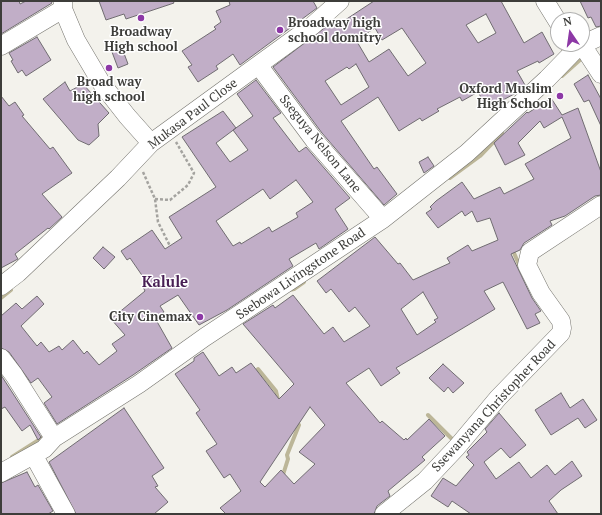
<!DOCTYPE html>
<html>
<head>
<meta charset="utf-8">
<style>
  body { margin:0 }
  #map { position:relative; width:602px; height:515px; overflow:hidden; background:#f3f2ec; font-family:"PT Serif",serif }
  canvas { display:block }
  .frame { position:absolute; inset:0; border:2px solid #3d3d3a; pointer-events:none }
  .north { position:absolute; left:550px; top:12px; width:40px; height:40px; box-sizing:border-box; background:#fff; border:1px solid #b1b1b0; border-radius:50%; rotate:347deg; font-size:11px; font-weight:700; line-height:16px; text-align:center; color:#3d3d3a }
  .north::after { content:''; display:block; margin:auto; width:14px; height:18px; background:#8d38a6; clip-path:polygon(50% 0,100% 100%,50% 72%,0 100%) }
</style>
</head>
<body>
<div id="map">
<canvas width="602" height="515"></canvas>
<div class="frame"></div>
<div class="north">N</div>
</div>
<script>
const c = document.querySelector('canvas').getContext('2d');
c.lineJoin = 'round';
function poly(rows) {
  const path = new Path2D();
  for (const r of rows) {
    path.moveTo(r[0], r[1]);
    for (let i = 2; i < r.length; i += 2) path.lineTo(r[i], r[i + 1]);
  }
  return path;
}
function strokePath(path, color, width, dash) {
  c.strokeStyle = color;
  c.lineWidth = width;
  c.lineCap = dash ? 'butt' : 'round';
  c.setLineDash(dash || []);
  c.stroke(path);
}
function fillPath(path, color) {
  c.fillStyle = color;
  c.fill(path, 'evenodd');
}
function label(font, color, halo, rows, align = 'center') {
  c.font = font + ' "PT Serif",serif';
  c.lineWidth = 3;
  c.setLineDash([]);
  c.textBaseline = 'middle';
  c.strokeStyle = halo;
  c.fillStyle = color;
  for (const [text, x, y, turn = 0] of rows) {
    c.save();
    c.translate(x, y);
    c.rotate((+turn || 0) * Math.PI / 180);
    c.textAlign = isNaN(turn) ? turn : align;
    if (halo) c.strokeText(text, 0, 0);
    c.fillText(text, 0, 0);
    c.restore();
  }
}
strokePath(poly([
  [563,53,565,44],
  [562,76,581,59],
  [450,178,480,156,502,133],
  [514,253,520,267],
  [289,290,294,289,304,282],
  [1,298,11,290],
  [258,369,276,391,278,400],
  [428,415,454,441],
  [12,457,45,436],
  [282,478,288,459,287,455,299,425,295,421]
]), '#bcb698', 4);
const building = poly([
  [1,1,19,1,20,4,26,1,51,1,52,3,1,34,1,1],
  [99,1,173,1,174,3,126,19,124,14,106,20,99,1],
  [229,1,313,1,317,8,240,65,233,54,216,66,218,69,198,82,188,67,192,65,182,51,216,29,214,27,221,22,216,11,230,5,229,1],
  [374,1,501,1,524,43,542,32,554,54,539,63,538,61,517,71,525,85,516,93,503,100,501,98,486,106,478,92,462,101,460,97,437,109,439,111,422,121,420,118,399,131,378,97,341,121,374,169,377,167,397,194,384,205,322,133,273,67,327,26,337,20,339,24,374,1],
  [486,14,496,33,478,43,466,25,486,14],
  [375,28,382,40,402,28,426,63,408,76,389,49,369,62,356,40,375,28],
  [356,64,369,87,341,105,325,81,347,67,349,69,356,64],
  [580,1,601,1,601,26,596,27,591,17,588,18,580,1],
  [37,37,51,60,26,76,22,70,18,73,11,61,13,60,9,53,37,37],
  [122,48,128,64,118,68,112,52,122,48],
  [588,75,601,99,601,126,589,100,584,102,574,84,588,75],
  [256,80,281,113,273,118,299,152,306,147,350,198,335,209,348,229,319,249,316,243,289,259,293,266,227,310,199,325,178,295,160,306,164,312,155,318,172,348,133,375,57,424,44,403,52,397,38,378,31,383,9,352,1,348,1,316,16,303,22,309,37,296,44,304,21,326,37,346,41,342,49,352,59,346,62,350,73,340,84,354,87,351,99,365,117,351,112,344,125,335,111,319,145,291,143,287,148,284,130,258,127,260,121,251,152,230,165,249,182,238,169,217,216,187,182,137,223,111,236,128,216,143,230,162,248,150,233,130,253,116,237,94,256,80],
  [296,180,313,202,296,213,298,217,272,232,269,227,241,244,240,242,233,246,216,221,263,189,270,199,296,180],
  [65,82,70,91,83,84,109,113,98,124,99,136,89,145,78,140,43,99,65,82],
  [1,96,9,106,15,102,24,115,22,116,50,149,53,147,72,173,42,194,62,217,49,229,48,228,15,254,18,259,16,260,1,268,1,96],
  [551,98,562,115,578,108,601,172,601,195,595,196,565,216,550,221,552,225,524,243,520,250,511,254,532,298,541,311,535,314,540,323,527,329,503,282,484,291,495,309,396,368,400,373,381,386,369,368,346,383,380,423,382,421,404,440,406,438,407,440,429,419,445,436,422,457,425,460,388,491,390,496,377,506,374,514,226,514,220,508,241,491,230,474,224,478,206,451,217,444,196,413,200,410,175,374,194,361,194,358,203,352,219,376,232,367,236,373,251,363,279,399,294,384,243,324,273,305,275,308,293,295,324,334,333,327,344,342,370,326,355,307,349,312,331,289,326,293,317,281,375,237,398,264,400,263,413,280,450,263,447,258,468,245,472,251,498,240,490,218,477,222,472,211,465,216,462,211,438,228,426,213,432,209,430,207,436,201,462,182,474,199,500,187,504,194,534,179,525,164,571,138,562,117,544,128,540,121,518,143,525,155,505,165,494,143,527,112,528,113,551,98],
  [423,292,438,318,434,320,436,322,417,335,401,309,423,292],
  [310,407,325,425,299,452,315,464,294,484,281,470,265,487,260,482,310,407],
  [428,157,434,166,424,173,419,162,428,157],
  [103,247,115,257,104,269,93,258,103,247],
  [443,364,464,383,453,393,448,387,444,392,429,378,443,364],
  [1,375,41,437,38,440,30,425,22,431,5,407,1,409,1,375],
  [561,393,570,408,583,399,597,420,585,428,578,418,551,435,535,410,561,393],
  [124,408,164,468,152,476,158,486,155,487,168,502,154,514,76,514,49,462,124,408],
  [499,413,526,445,510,458,501,448,484,462,496,479,519,462,531,478,547,465,555,475,572,461,582,476,561,490,549,501,558,514,471,514,452,501,448,507,431,496,443,478,456,486,474,465,466,457,469,455,467,452,487,432,485,429,499,413],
  [27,472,35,487,38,485,53,511,48,514,1,514,1,483,27,472]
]);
fillPath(building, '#c1aec7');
strokePath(building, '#706c71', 1);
const minor = poly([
  [63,1,63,9,76,40,102,84,127,116,151,143],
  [545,1,558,22],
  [577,44,586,51,601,74],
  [1,46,63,9],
  [259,66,314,140,383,219],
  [1,286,18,273,118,178,151,143,312,26,340,1],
  [1,358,14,375,54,438],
  [34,456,66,514],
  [1,473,44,449,54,438,139,384,205,337,383,219,467,153,547,79,579,46,601,36],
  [384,514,425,481,457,447,498,398,561,333,562,328,561,321,541,293,527,265,530,252,601,205]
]);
strokePath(minor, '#75746e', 19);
strokePath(poly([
  [143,172,155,199,158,222,170,246],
  [155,199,170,200,188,185,194,173,176,142]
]), '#a4a39f', 2.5, [3, 2]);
strokePath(minor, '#fff', 18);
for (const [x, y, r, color] of [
  [141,18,4,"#8d38a6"],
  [280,30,4,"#8d38a6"],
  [109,68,4,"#8d38a6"],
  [560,96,4,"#8d38a6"],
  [200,317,4,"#8d38a6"]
]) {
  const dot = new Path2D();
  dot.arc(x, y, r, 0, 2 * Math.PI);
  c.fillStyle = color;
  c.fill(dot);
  strokePath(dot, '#fff', 1.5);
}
label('bold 13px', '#3d3d3a', '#fff', [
  ["Broadway high",288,23,"left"],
  ["school domitry",288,38,"left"],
  ["Broadway",141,32],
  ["High school",141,47],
  ["Broad way",109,82],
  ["high school",109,97],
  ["Oxford Muslim",552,89,"right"],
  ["High School",552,104,"right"],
  ["City Cinemax",192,317,"right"]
]);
label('13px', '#3d3d3a', '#fff', [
  ["Mukasa Paul Close",193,114,-37],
  ["Sseguya Nelson Lane",320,144,51],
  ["Ssebowa Livingstone Road",301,274,-34],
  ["Ssewanyana Christopher Road",494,406,-47]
]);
label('bold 15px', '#481f54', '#fff', [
  ["Kalule",165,283]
]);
</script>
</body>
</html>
